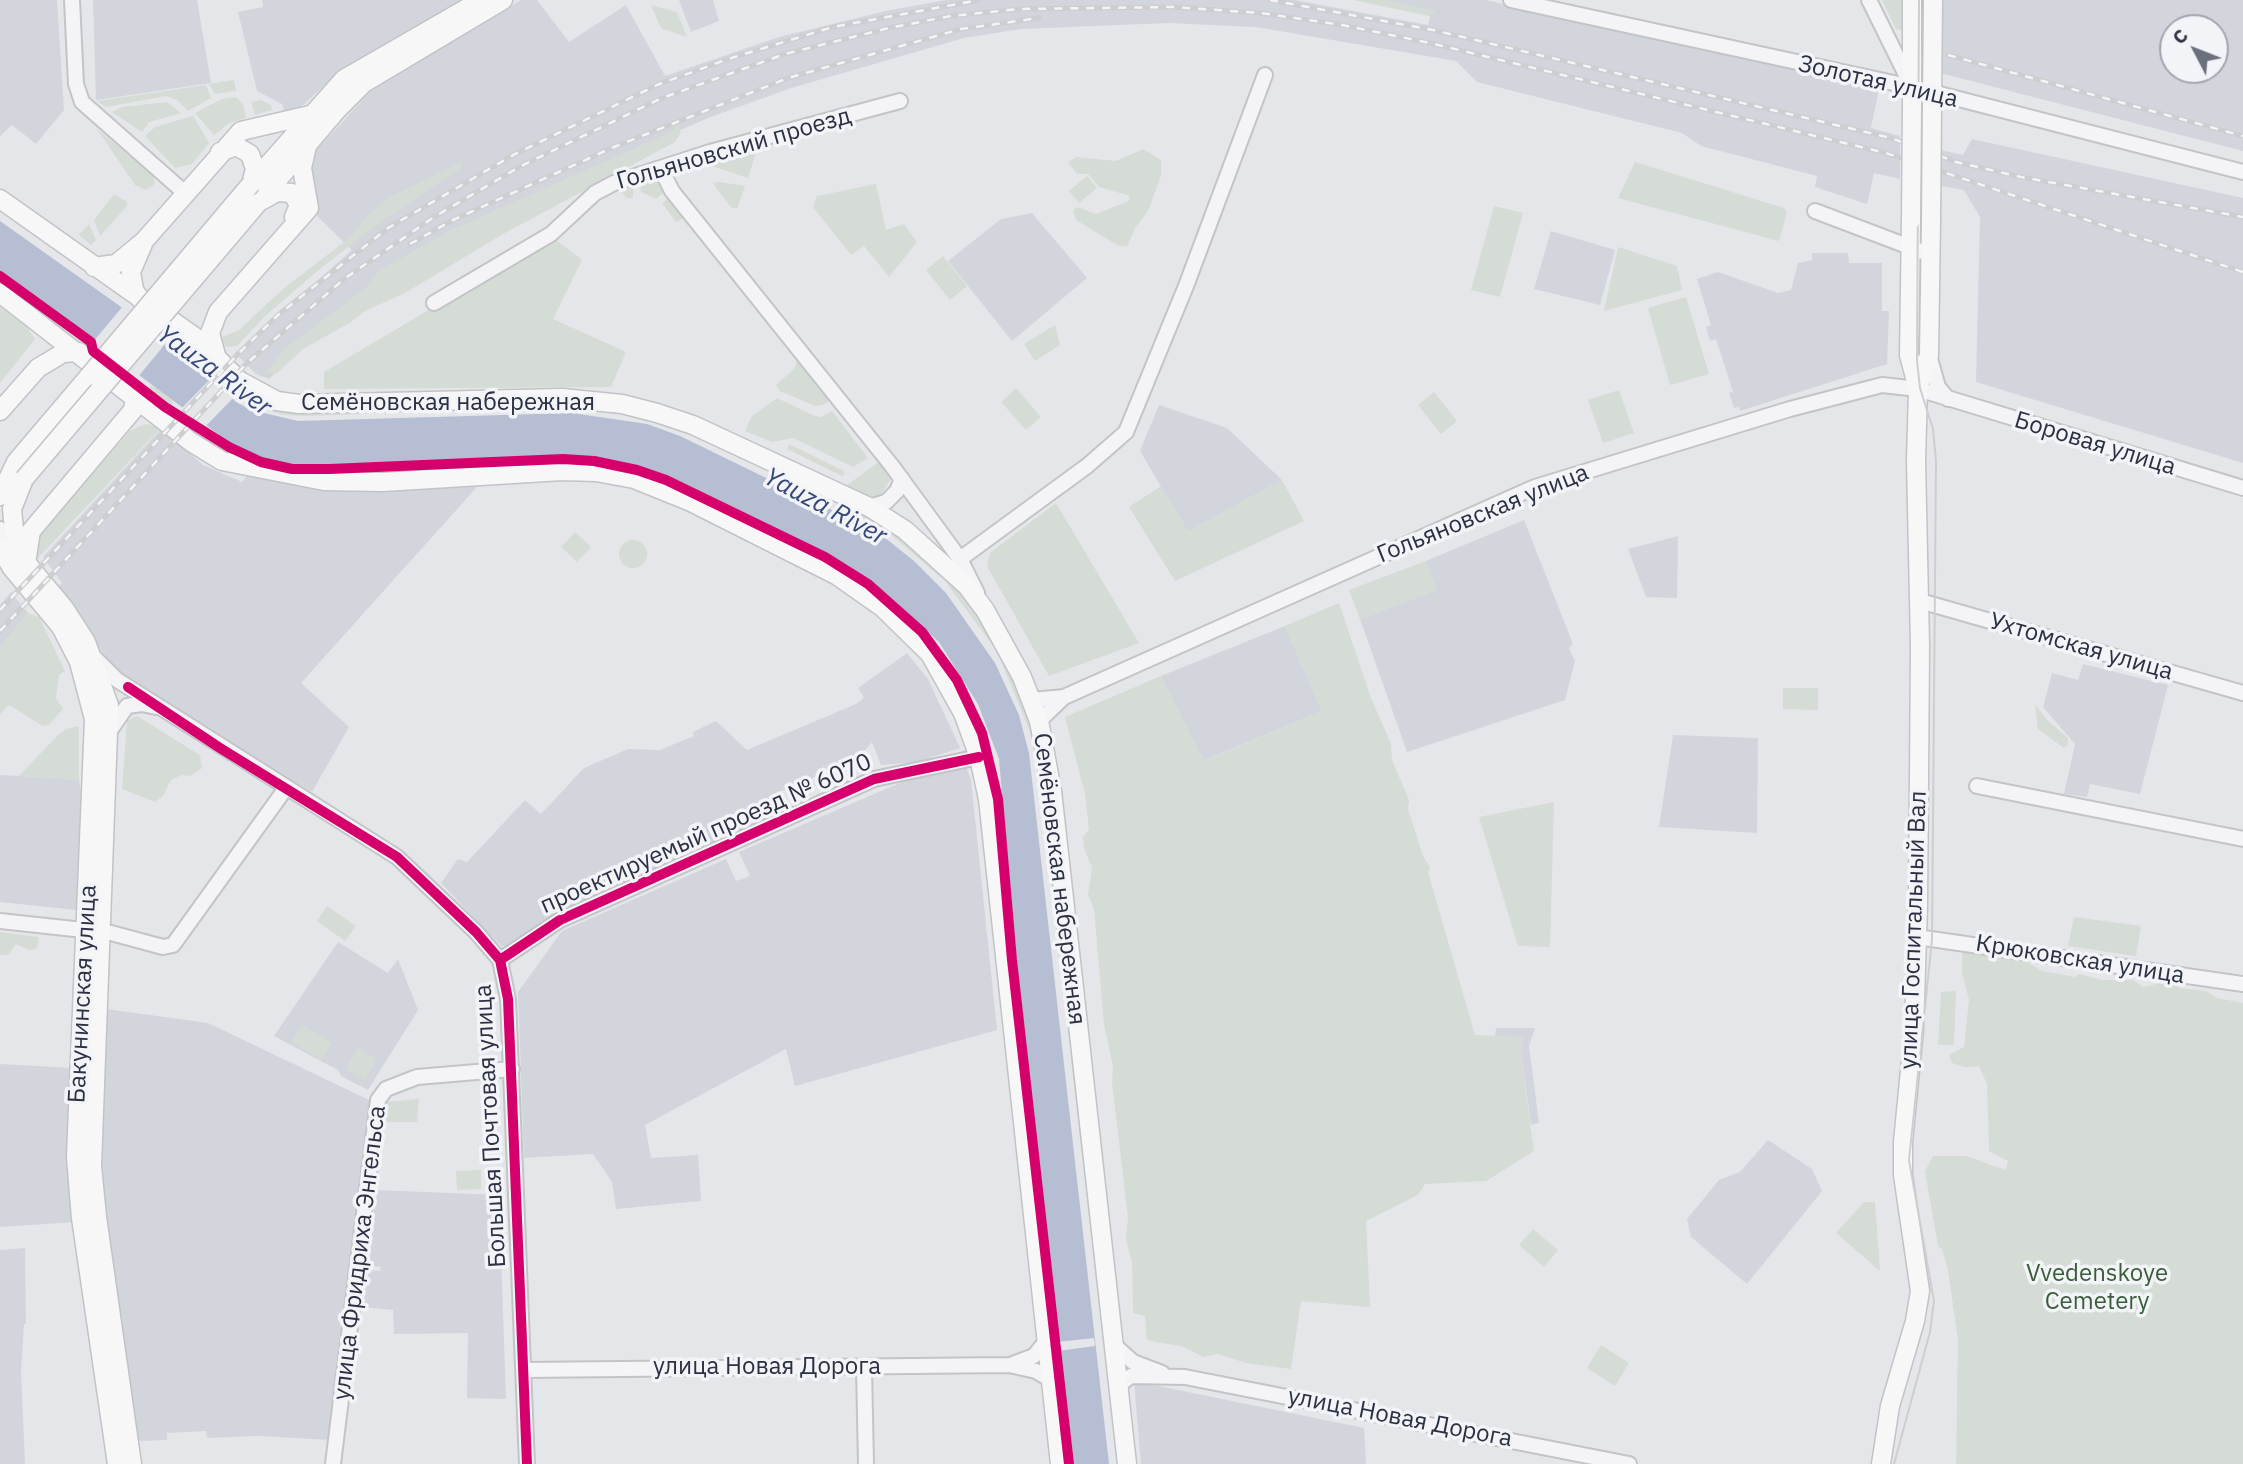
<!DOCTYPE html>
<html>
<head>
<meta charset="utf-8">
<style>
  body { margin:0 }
  #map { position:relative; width:2243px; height:1464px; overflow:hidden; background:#e5e6e9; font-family:"IBM Plex Sans",sans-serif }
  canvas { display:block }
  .north { position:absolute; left:2159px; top:14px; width:70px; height:70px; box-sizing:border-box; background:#f3f4f8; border:2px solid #a3a6b0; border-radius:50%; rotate:312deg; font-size:19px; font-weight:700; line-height:28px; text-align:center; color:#2b3043 }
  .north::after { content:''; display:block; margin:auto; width:24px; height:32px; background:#6c707d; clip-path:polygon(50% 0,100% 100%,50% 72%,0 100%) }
</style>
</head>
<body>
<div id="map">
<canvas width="2243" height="1464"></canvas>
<div class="north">С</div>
</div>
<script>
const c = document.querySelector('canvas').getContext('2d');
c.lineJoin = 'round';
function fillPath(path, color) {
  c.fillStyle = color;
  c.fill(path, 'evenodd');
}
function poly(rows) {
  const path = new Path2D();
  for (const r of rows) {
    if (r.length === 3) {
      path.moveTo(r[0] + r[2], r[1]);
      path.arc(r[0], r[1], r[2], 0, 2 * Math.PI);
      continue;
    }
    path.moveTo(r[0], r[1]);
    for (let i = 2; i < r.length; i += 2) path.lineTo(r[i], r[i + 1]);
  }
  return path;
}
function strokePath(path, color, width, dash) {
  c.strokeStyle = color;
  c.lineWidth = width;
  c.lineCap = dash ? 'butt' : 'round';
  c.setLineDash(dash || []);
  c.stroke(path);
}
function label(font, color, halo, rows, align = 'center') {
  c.font = font + ' "IBM Plex Sans",sans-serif';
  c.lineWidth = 7;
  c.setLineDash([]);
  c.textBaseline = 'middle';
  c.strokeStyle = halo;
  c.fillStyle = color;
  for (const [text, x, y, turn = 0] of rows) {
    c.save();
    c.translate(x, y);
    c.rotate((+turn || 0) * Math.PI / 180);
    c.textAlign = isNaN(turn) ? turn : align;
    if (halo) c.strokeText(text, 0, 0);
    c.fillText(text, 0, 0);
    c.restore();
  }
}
fillPath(poly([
  [0,0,57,0,64,110,36,144,12,125,0,136],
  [93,0,197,0,211,83,96,100],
  [262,0,470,0,337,74,303,105,286,115,282,104,257,91,238,12,263,7],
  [521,0,537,0,569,42,626,5,665,76,779,37,886,11,946,0,1295,0,1428,25,1430,16,1354,0,1486,0,1879,89,1871,128,1900,136,1900,179,1874,173,1867,204,1815,187,1817,176,1701,146,1682,133,1477,82,1456,61,1256,27,1169,23,1021,29,964,38,791,88,708,118,637,149,311,338,269,379,256,374,235,353,352,250,317,216,318,203,305,170,311,156,371,91],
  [679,0,713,0,719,21,691,32],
  [1941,0,2243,0,2243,151,1940,73],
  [2173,28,2215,28,2215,70,2173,70],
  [1972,139,2243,198,2243,463,1976,382,1980,217,1964,190,1941,186,1941,150,1963,155],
  [1032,213,1087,278,1012,341,948,261,1001,219],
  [1551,231,1615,250,1600,305,1534,289],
  [1812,253,1848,253,1849,263,1882,263,1882,311,1889,311,1887,364,1740,411,1739,407,1734,408,1729,393,1733,392,1716,339,1710,341,1706,327,1711,325,1697,279,1718,272,1778,293,1791,290,1798,263,1812,260],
  [1159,405,1227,428,1282,480,1188,532,1140,451],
  [161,429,203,465,242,482,250,472,322,490,477,487,301,683,349,727,312,792,184,718,118,673,55,590,62,583,43,557],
  [1524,520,1573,644,1569,648,1575,661,1565,700,1407,752,1360,619,1436,590,1426,561],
  [1678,536,1677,598,1646,597,1628,549],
  [11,592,28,613,0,648,0,605],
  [1285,626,1322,711,1203,761,1161,676],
  [907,653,928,679,960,748,917,762,881,765,872,742,858,759,777,793,784,810,543,921,508,946,501,946,441,883,458,859,467,862,525,800,541,814,584,768,628,749,660,750,694,736,693,732,716,721,747,750,856,704,864,698,858,688],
  [2083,664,2168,685,2140,794,2090,784,2087,797,2064,794,2075,744,2043,707,2052,673,2078,680],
  [1673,735,1758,738,1757,833,1659,827],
  [965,764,971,780,997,1030,795,1086,786,1049,645,1125,651,1158,698,1155,701,1201,616,1209,612,1182,593,1154,524,1158,518,992,562,931,726,859,736,881,750,876,739,852,923,773],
  [0,775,79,779,82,799,76,910,0,902],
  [338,942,388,973,398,959,418,1010,368,1090,341,1076,338,1070,274,1036],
  [106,1009,208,1023,371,1101,331,1440,257,1436,207,1438,206,1431,167,1433,167,1440,139,1441,101,1181,99,1147],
  [1496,1028,1535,1028,1529,1046,1539,1123,1531,1125,1520,1046,1495,1037],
  [0,1064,72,1068,76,1222,0,1227],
  [1768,1140,1812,1169,1822,1191,1747,1284,1691,1237,1687,1219,1719,1180,1740,1172],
  [376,1190,499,1195,506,1399,467,1398,468,1333,394,1334,393,1310,362,1307,366,1270,380,1271,381,1267,369,1266],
  [25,1248,26,1324,24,1324,21,1372,25,1464,0,1464,0,1250],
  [1134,1381,1364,1428,1366,1464,1141,1464]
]), '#d3d5dc');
fillPath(poly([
  [1354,0,1385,0,1436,11,1430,16],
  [1882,0,1907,0,1904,31,1896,29],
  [651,5,677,12,687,37,661,28],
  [234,80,236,91,215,94,209,84],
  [206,85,211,98,188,111,177,100,166,96,106,107,97,101],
  [236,97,243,104,246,118,229,123,214,135,195,113,222,99],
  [261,100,271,105,272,110,255,115,251,102],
  [167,102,181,113,149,122,142,132,112,112,122,107],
  [193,116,209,143,192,164,175,168,145,136,155,127],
  [679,124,681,132,675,142,503,234,405,293,365,311,351,322,303,349,276,374,265,373,286,348,366,288,380,270,451,230,674,131,674,125],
  [97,129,153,176,155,183,151,187,145,190,135,185],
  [1143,149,1161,160,1161,176,1148,211,1135,228,1127,247,1117,245,1076,220,1073,210,1077,207,1096,214,1129,201,1130,196,1099,187,1088,174,1077,174,1068,162,1076,157,1116,161],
  [756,152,748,178,706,164,707,162],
  [461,162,462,167,372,228,315,273,264,317,237,346,227,347,218,339,239,330,283,289,348,239,371,212,392,196],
  [1635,162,1784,208,1787,213,1779,241,1618,198],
  [1087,176,1097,188,1079,203,1069,191],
  [647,177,655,179,666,191,656,199,641,192,640,179],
  [719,182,745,186,737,209,731,207,716,188,714,183],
  [634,184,633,198,626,198,621,190,605,195,577,222,575,217,604,193],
  [876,184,886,230,904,224,917,242,889,277,864,246,851,255,813,207,817,196],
  [114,194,127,202,127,206,100,236,94,220],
  [670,197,686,217,676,222,662,203],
  [1494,206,1523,213,1500,297,1471,290],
  [89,224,96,240,91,245,79,235],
  [552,237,582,260,553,319,626,352,611,387,324,389,324,372],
  [1618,247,1677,266,1682,290,1604,311],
  [943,256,967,286,950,300,926,270],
  [1686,297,1709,374,1670,385,1648,308],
  [0,307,26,326,35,339,0,383],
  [1055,325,1060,345,1035,361,1024,344],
  [797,360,829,401,823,405,815,406,780,391,776,385,795,368],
  [151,386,158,388,172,400,173,409,148,391,147,388],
  [1016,388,1041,417,1026,430,1001,402],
  [1619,390,1634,433,1603,443,1588,400],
  [1434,392,1457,421,1441,434,1418,405],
  [777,398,815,416,821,417,832,411,868,458,853,467,793,438,772,442,745,431,752,416],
  [594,404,669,420,833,497,831,501,699,437,629,414,558,406,308,416,285,415,259,408,260,405,288,412,307,413],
  [145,424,156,426,158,431,35,561,38,536,130,431],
  [789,444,844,471,845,474,842,476,787,449],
  [881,460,891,479,881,494,870,497,846,486],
  [1282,480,1304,521,1175,581,1129,507,1161,486,1188,532],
  [840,500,904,539,952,581,998,643,1030,719,1043,770,1105,1332,1102,1332,1039,773,1030,732,997,651,945,581,889,533,838,504],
  [1056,503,1139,643,1049,676,987,566,990,553],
  [575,532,591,547,577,562,561,547],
  [633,554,14],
  [1426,561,1437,590,1360,619,1349,590],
  [1339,603,1371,698,1391,744,1392,760,1409,800,1408,809,1423,856,1430,867,1428,872,1475,1035,1523,1037,1521,1056,1534,1151,1486,1181,1425,1184,1418,1195,1366,1221,1370,1307,1301,1301,1291,1369,1246,1363,1218,1354,1203,1357,1184,1347,1147,1340,1145,1316,1133,1313,1132,1262,1126,1239,1128,1217,1112,1083,1113,1067,1104,1024,1094,909,1088,895,1092,868,1084,848,1083,837,1089,829,1085,794,1065,717,1161,676,1204,761,1322,711,1285,626],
  [28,613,39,617,65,671,59,675,56,698,63,709,49,725,43,726,9,705,0,714,0,648],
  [1783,688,1818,688,1818,710,1783,709],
  [2035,704,2047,720,2068,738,2068,745,2064,748,2038,729],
  [137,716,200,755,202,768,191,776,181,775,171,780,163,796,155,802,122,789,127,721],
  [79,726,79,779,19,776,56,737,66,729],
  [1554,802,1550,947,1518,946,1479,817],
  [327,906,356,926,345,941,317,921],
  [2074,917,2141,926,2136,956,2068,946],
  [0,932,38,937,39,942,36,949,29,950,16,944,8,955,0,955],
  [1962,953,1994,953,2025,961,2042,971,2075,977,2079,974,2102,980,2133,980,2143,987,2170,981,2180,988,2206,991,2217,998,2243,1003,2243,1464,1956,1464,1958,1340,1948,1270,1942,1249,1938,1246,1925,1171,1933,1156,1966,1156,2006,1170,2008,1161,1989,1151,1987,1084,1979,1066,1965,1067,1952,1063,1949,1055,1964,1047,1969,1000,1962,972],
  [1956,991,1954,1045,1938,1045,1941,992],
  [302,1025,332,1043,321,1060,292,1041],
  [358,1047,377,1059,365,1080,346,1069],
  [419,1099,417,1122,385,1122,387,1102],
  [481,1170,481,1189,457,1190,456,1171],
  [1864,1202,1875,1202,1880,1271,1836,1233],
  [1533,1229,1558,1250,1544,1267,1519,1245],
  [1601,1345,1629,1363,1615,1386,1587,1368]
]), '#d4dcd5');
fillPath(poly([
  [0,221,148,326,188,357,236,402,251,410,298,421,572,413,647,424,680,436,879,533,914,561,946,593,995,663,1019,715,1029,753,1109,1464,1072,1464,1027,1075,999,759,978,704,939,642,882,591,849,566,671,478,635,466,585,456,312,466,291,465,256,457,226,440,0,271]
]), '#b5bed3');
fillPath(poly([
  [124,305,170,338,138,377,92,343],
  [213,376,235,396,205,427,181,409],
  [1094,1338,1095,1346,1058,1351,1057,1342]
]), '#e5e6e9');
const minor = poly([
  [72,0,76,84,82,102,185,193],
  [1511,0,1912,87,2243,172],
  [1869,0,1912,87],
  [661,169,672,191,892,466,960,559,977,593],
  [1815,211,1931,255],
  [434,303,551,234,595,193,614,183,710,152,900,101],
  [1929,355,1938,387,1948,399],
  [869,507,886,502,897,491,902,479],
  [0,529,20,556],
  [960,559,1087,466,1126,432,1186,286,1265,75],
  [1920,601,2243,693],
  [95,658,117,680,397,857,476,932,500,960,508,999,527,1464],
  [1032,700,1064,697,1535,487,1790,409,1882,385,1918,389,2243,488],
  [1039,721,1064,697],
  [109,732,127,706,142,704,156,707],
  [1977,786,2243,839],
  [0,921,111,933,163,947,173,945,286,788],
  [1917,937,2243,984],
  [500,960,560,920,874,779,979,757],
  [1113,1344,1133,1362,1162,1373],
  [1010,1365,1034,1356,1046,1341],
  [864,1367,866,1464],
  [524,1370,1009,1365,1036,1371,1051,1380],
  [1118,1391,1123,1382,1131,1376,1185,1377,1629,1464],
  [333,1464,378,1100,386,1089,417,1077,512,1069]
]);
const major = poly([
  [1912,106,1912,0],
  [1932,106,1933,0],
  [220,152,236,146,250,154,255,169,251,184],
  [251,184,344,79,481,0],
  [0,199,198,339,240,381,277,401,299,404,562,398,622,404,657,413,693,425,869,507,905,530,967,586,985,610,1022,677,1039,721,1052,791,1127,1464],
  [263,200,277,192,292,193,299,205,294,217],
  [258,203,337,110,364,83,503,0],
  [1911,220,1909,355,1918,389],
  [94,267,116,264,144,241,241,131,310,115],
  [0,293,191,442,222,461,324,481,383,482,562,471,596,472,634,479,691,502,836,575,883,608,930,654,963,713,979,757,988,799,1060,1464],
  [140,299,134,290,131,272,143,244],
  [216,355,210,333,218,312,309,208,302,168,307,146],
  [0,411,38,368,63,353,79,352],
  [24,479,12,509,14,530,21,549,29,566,64,608,86,642,109,705,92,1166,97,1217,132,1464],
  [0,496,16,462,89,376],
  [0,548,12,568,61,627,79,662,94,719,76,1157,81,1218,117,1464],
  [27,557,31,531,133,410,135,399,132,393],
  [1881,1464,1890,1406,1915,1321,1920,1291,1903,1175,1903,1142,1914,1030,1918,905,1920,646,1916,461,1918,389,1929,355,1931,221]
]);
strokePath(minor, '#c3c4c7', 18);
strokePath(major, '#c1c3c7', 21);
strokePath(minor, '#f4f4f6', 14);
strokePath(major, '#f7f7f8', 18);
strokePath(poly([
  [1894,1464,1930,1332,1934,1301,1909,1160,1932,940,1936,461,1933,429,1920,388,1917,361,1919,0]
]), '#ceced1', 2);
const rail = poly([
  [1270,0,1433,30,1891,138,1956,162,2021,177,2243,217],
  [1948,55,2243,136],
  [410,244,453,220,614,147,788,78,961,29,1039,18],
  [0,610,237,355,278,315,388,228,515,154,657,85,728,59,833,27,979,0],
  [0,631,246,364,344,279,434,217,521,166,662,98,785,54,889,28,951,16,1019,9,1173,7,1261,13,1342,25,1430,43,1886,153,2243,272]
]);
strokePath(rail, '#ceced1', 5);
strokePath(rail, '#f3f4f8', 2.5, [8]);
const majorBridge = poly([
  [1911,220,1912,106],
  [1931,221,1932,106],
  [89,376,251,184],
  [24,479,258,203]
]);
strokePath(majorBridge, '#c1c3c7', 21, []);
strokePath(majorBridge, '#f7f7f8', 18);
strokePath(poly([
  [0,276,91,342,93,351,165,407,229,447,261,462,292,469,330,469,563,459,594,461,637,470,666,480,825,557,868,584,922,632,957,680,982,733,998,799,1012,960,1069,1464],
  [128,687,220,748,397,857,476,932,500,960,508,999,527,1464],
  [500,960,560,920,874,779,979,757]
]), '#d6006c', 10);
label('24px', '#2b3043', '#f3f4f8', [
  ["Золотая улица",1878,82,13],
  ["Гольяновский проезд",734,149,-16],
  ["Семёновская набережная",448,403],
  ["Боровая улица",2095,444,17],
  ["Гольяновская улица",1483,514,-22],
  ["Ухтомская улица",2081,647,16],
  ["проектируемый проезд № 6070",706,834,-24],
  ["Семёновская набережная",1059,879,83],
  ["улица Госпитальный Вал",1914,930,-88],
  ["Крюковская улица",2080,960,9],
  ["Бакунинская улица",83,994,-87],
  ["Большая Почтовая улица",491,1126,-93],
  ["улица Фридриха Энгельса",360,1253,-83],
  ["улица Новая Дорога",767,1367],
  ["улица Новая Дорога",1400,1418,11]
]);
label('24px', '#3a5e39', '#f3f4f8', [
  ["Vvedenskoye",2097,1274],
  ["Cemetery",2097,1302]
]);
label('italic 26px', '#364976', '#f3f4f8', [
  ["Yauza River",214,371,36],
  ["Yauza River",825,507,28]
]);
</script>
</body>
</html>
